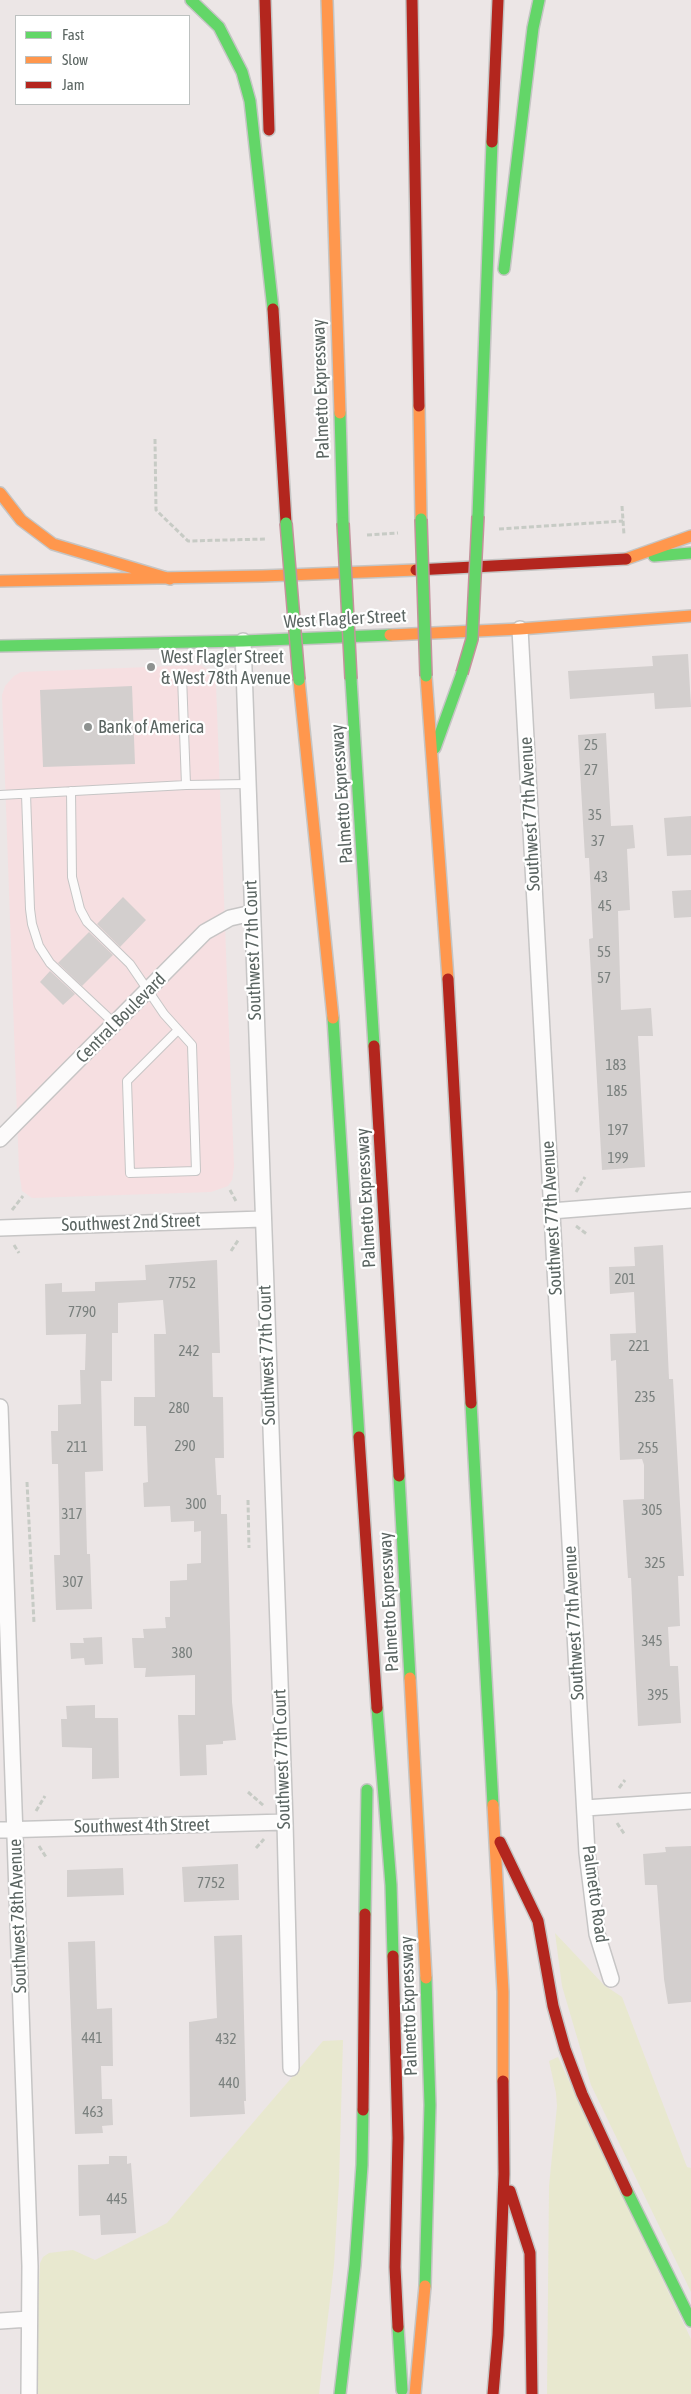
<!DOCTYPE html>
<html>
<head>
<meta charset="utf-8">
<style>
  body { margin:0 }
  #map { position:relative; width:691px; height:2394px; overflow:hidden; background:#ece6e6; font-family:"Asap Condensed",sans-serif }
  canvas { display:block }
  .legend { position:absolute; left:15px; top:15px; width:175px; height:90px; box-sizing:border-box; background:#fff; border:1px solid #bdc1c0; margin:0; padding:6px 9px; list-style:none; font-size:15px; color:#5b6562 }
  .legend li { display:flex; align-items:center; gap:10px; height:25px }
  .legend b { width:25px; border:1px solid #bdc1c0 }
</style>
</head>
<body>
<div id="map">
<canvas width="691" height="2394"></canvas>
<ul class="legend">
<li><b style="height:6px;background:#63d668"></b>Fast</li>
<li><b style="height:6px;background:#ff974d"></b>Slow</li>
<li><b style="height:6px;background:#b3261e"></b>Jam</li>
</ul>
</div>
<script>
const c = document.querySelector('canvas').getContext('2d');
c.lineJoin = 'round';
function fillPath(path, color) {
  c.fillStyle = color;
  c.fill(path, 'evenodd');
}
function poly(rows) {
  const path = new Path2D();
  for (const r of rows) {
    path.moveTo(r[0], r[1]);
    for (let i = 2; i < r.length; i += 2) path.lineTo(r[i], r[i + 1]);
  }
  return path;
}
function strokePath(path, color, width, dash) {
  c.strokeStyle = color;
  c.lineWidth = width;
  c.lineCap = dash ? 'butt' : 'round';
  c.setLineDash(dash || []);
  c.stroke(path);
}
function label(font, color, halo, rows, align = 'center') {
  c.font = font + ' "Asap Condensed",sans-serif';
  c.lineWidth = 4.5;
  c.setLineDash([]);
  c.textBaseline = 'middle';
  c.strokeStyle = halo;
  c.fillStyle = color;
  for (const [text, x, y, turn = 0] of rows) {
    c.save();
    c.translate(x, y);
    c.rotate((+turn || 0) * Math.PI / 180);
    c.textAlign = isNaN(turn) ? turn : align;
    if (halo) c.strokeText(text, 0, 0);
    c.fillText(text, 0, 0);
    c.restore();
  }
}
fillPath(poly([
  [200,665,207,669,213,675,216,684,234,1167,232,1180,228,1186,211,1192,32,1198,22,1191,19,1171,2,695,5,686,14,676,21,672]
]), '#f6dfe1');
fillPath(poly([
  [555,1933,604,1985,622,1997,687,2167,691,2168,691,2292,591,2085,562,1986],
  [343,2040,339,2182,334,2265,319,2394,38,2394,36,2338,40,2263,43,2257,49,2253,73,2250,95,2260,167,2223,323,2041],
  [558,2057,624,2200,691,2339,691,2394,547,2394,549,2186,557,2106,556,2093,549,2061]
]), '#e8e8cf');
fillPath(poly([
  [688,654,691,707,655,709,654,693,570,699,568,671,653,666,652,656],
  [132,686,135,764,43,767,40,690],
  [606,733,611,826,633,825,635,848,627,849,630,910,618,911,621,1010,651,1008,653,1036,638,1036,645,1167,602,1170,589,939,593,938,589,858,585,858,578,735],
  [691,816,691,855,667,856,664,818],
  [691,890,691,917,674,918,672,891],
  [123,897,146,920,120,947,97,924],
  [89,932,113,955,82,986,58,963],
  [50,971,75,994,63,1005,40,982],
  [663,1245,669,1379,673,1379,684,1576,678,1576,680,1626,668,1627,670,1666,678,1666,681,1723,638,1726,631,1578,628,1578,623,1500,644,1499,644,1465,642,1459,620,1460,616,1360,611,1361,610,1334,636,1333,634,1292,610,1294,609,1267,635,1266,634,1247],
  [217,1260,220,1353,212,1353,213,1397,223,1397,224,1458,215,1458,217,1495,221,1495,221,1514,227,1514,232,1702,236,1740,223,1741,223,1744,206,1745,207,1775,180,1776,178,1715,195,1715,195,1675,145,1677,146,1668,134,1668,132,1638,144,1638,143,1629,166,1628,165,1617,170,1617,170,1581,187,1580,187,1564,201,1563,201,1531,194,1532,194,1521,171,1522,170,1506,144,1507,143,1483,148,1482,146,1426,134,1426,134,1397,155,1397,154,1334,166,1334,163,1300,118,1303,118,1333,112,1333,112,1381,101,1381,103,1471,85,1472,87,1554,90,1554,92,1609,56,1610,54,1555,60,1555,58,1464,52,1464,51,1431,58,1431,58,1405,81,1404,80,1370,85,1370,86,1334,46,1335,45,1284,62,1283,62,1292,95,1291,95,1282,146,1280,145,1265],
  [102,1637,103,1664,85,1665,84,1658,71,1659,70,1643,84,1643,83,1638],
  [95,1705,95,1718,118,1718,119,1778,92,1779,92,1748,62,1747,61,1719,67,1719,66,1706],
  [691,1846,691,2002,668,2004,664,1979,657,1885,645,1885,643,1854,666,1852,665,1847],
  [238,1864,239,1900,184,1902,182,1867],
  [123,1868,124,1895,67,1897,67,1870],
  [242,1935,246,2101,244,2101,245,2114,190,2117,189,2022,217,2018,214,1936],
  [95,1941,97,2009,112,2008,113,2066,101,2066,102,2099,112,2099,113,2125,102,2126,103,2133,75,2134,68,1942],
  [109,2156,127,2156,127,2164,131,2163,136,2233,101,2235,100,2215,79,2216,78,2165,109,2164]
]), '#d3cfce');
const lane = poly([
  [186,785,248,784],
  [71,791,72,877,80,909,87,922,130,964,164,1014,192,1045,196,1171,130,1173,127,1081,178,1030],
  [26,794,30,909,32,924,39,946,50,963,115,1024],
  [0,795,186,785,182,676]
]);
const street = poly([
  [520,629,587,1853,597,1934,611,1979],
  [243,641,285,1822,291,2068],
  [0,1139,205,932,230,918,252,913],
  [551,1211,691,1200],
  [0,1228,262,1219],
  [0,1407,30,2266,29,2394],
  [585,1808,691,1801],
  [0,1830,285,1822],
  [0,2321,29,2319]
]);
const fast = poly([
  [191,0,219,27,242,72,250,101,273,309],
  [504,269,533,28,539,0],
  [340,413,343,523],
  [478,516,492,142],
  [654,556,691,553],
  [0,646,243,641,390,635],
  [351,679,374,1046],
  [435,748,462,673],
  [333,1018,359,1437],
  [471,1403,493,1805],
  [399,1476,410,1678],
  [377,1708,391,1885,393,1956],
  [365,1914,367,1790],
  [627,2191,691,2321],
  [425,2286,430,2105,426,1978],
  [398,2327,402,2390],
  [340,2394,355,2265,362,2165,363,2110]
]);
const slow = poly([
  [327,0,340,413],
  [419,406,421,519],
  [0,493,21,520,53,544,170,579],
  [626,559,691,536],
  [0,581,262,576,416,570],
  [390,635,520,629,691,616],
  [426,676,448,979],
  [299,680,333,1018],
  [410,1678,426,1978],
  [493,1805,503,1992,503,2081],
  [415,2394,425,2286]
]);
const jam = poly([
  [265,0,269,130],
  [412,0,419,406],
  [492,142,498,0],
  [273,309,286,523],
  [416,570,626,559],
  [448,979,471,1403],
  [374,1046,399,1476],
  [359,1437,377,1708],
  [500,1842,538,1921,553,2006,565,2049,582,2094,627,2191],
  [393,1956,398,2138,395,2267,398,2327],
  [363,2110,365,1914],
  [510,2191,530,2253,532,2394],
  [493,2394,498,2335,504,2174,503,2081]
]);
strokePath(lane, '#c6c5c5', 10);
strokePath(street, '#c6c5c5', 18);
strokePath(fast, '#c5c5c4', 14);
strokePath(slow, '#c5c5c4', 14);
strokePath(jam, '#c5c5c4', 14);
strokePath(poly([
  [155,439,156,510,188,541,266,539],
  [622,506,624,535],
  [499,529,623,521],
  [367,535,398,533],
  [230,1190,237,1203],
  [576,1192,585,1177],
  [12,1210,23,1196],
  [576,1226,588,1235],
  [14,1245,19,1253],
  [231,1251,239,1239],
  [27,1482,34,1623],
  [248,1500,249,1548],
  [619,1788,625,1780],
  [248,1792,264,1806],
  [36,1811,45,1796],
  [617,1823,625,1835],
  [39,1846,46,1857],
  [256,1848,264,1839]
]), '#c7cbc5', 3, [5, 2.5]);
strokePath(lane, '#fcfbfb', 8);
strokePath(street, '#fcfbfb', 15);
strokePath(fast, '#63d668', 11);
strokePath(slow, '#ff974d', 11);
strokePath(jam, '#b3261e', 11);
const fastBridge = poly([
  [421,519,426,676],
  [286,523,299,680],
  [343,523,351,679],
  [462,673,472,639,478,516]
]);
strokePath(fastBridge, '#c4939c', 14, []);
strokePath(fastBridge, '#63d668', 11);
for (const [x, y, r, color] of [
  [151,667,5,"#8e9290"],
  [88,727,5,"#8e9290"]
]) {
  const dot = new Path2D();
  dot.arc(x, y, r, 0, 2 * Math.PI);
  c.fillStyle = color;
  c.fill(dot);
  strokePath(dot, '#fff', 2);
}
label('15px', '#7a807e', null, [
  ["25",591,745],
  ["27",591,770],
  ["35",595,815],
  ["37",598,841],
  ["43",601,877],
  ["45",605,906],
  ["55",604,952],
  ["57",604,978],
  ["183",616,1065],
  ["185",617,1091],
  ["197",618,1130],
  ["199",618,1158],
  ["201",625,1279],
  ["7752",182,1283],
  ["7790",82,1312],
  ["221",639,1346],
  ["242",189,1351],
  ["235",645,1397],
  ["280",179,1408],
  ["290",185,1446],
  ["211",77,1447],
  ["255",648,1448],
  ["300",196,1504],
  ["305",652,1510],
  ["317",72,1514],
  ["325",655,1563],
  ["307",73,1582],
  ["345",652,1641],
  ["380",182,1653],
  ["395",658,1695],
  ["7752",211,1883],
  ["441",92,2038],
  ["432",226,2039],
  ["440",229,2083],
  ["463",93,2112],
  ["445",117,2199]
]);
label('18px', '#5b6562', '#fff', [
  ["Palmetto Expressway",321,389,-92],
  ["West Flagler Street",345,619,-3],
  ["Palmetto Expressway",342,794,-94],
  ["Southwest 77th Avenue",530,814,-93],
  ["Southwest 77th Court",253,950,-92],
  ["Central Boulevard",121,1018,-45],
  ["Palmetto Expressway",366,1198,-93],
  ["Southwest 77th Avenue",552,1218,-93],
  ["Southwest 2nd Street",131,1223,-2],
  ["Southwest 77th Court",267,1355,-92],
  ["Palmetto Expressway",389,1602,-93],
  ["Southwest 77th Avenue",574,1623,-93],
  ["Southwest 77th Court",282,1759,-92],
  ["Southwest 4th Street",142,1826,-1],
  ["Palmetto Road",595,1894,82],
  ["Southwest 78th Avenue",18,1916,-92],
  ["Palmetto Expressway",409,2006,-92]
]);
label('18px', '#5b6562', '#fff', [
  ["West Flagler Street",161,657],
  ["& West 78th Avenue",161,678],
  ["Bank of America",98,727]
], 'left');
</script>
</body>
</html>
